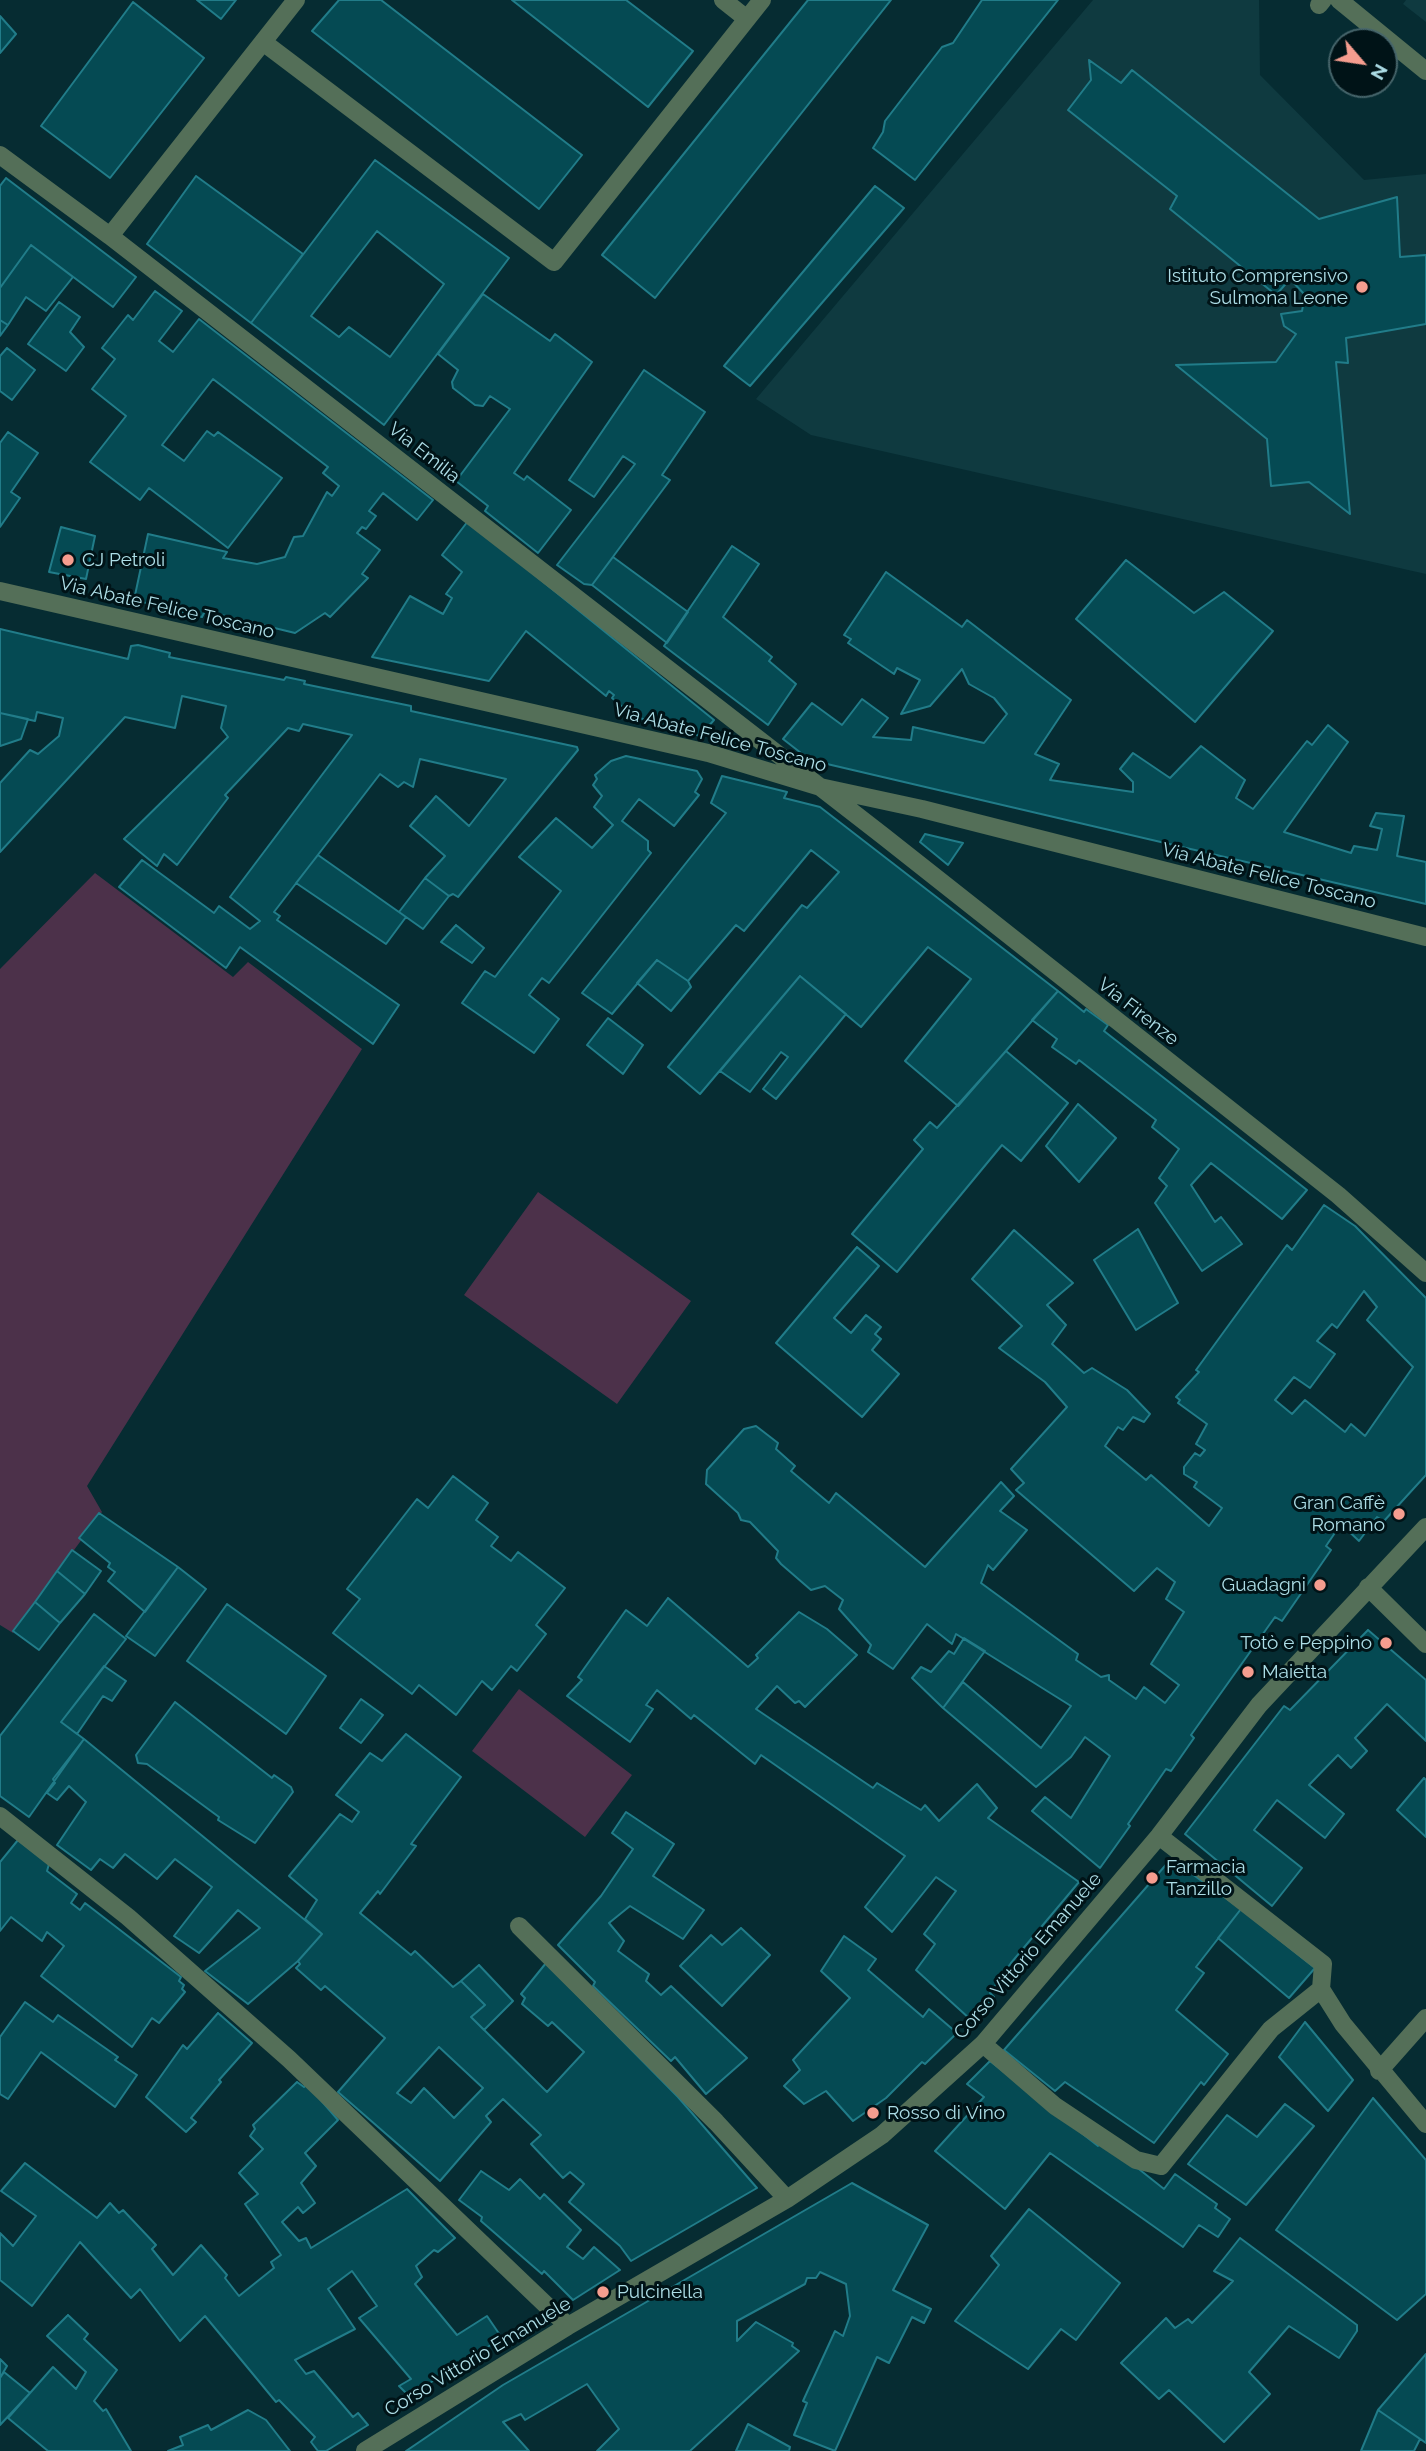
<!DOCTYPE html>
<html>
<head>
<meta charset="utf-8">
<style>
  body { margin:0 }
  #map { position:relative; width:1426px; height:2451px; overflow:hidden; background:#062c32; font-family:Raleway,sans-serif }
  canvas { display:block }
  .north { position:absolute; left:1328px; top:28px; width:70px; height:70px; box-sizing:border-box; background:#001317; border:2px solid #45646a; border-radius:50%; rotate:119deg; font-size:19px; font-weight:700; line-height:28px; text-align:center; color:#acdde6 }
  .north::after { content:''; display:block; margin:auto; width:24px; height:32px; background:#f59d8f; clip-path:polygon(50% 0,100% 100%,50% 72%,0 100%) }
</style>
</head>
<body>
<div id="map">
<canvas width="1426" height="2451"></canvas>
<div class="north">N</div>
</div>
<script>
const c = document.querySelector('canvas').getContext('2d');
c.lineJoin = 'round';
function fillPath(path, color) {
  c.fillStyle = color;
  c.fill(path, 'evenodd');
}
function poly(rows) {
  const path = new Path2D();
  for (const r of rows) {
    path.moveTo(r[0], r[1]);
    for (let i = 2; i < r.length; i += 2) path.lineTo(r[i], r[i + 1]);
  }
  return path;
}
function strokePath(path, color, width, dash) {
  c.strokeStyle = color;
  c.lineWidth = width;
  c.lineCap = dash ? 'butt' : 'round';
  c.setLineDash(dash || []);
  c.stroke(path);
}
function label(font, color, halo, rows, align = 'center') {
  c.font = font + ' Raleway,sans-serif';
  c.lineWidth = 6;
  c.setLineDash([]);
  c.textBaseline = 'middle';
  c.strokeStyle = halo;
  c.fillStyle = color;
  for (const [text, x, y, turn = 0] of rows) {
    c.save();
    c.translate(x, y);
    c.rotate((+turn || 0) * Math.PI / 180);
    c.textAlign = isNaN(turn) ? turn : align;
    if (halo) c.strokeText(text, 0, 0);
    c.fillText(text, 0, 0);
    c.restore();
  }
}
fillPath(poly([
  [1093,0,1259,0,1260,75,1364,180,1426,174,1426,574,811,435,756,399],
  [1406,0,1426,0,1426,22,1403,4]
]), '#0f3a40');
fillPath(poly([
  [95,873,233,977,248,962,362,1049,87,1486,102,1512,13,1633,0,1625,0,969],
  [538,1192,691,1301,617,1404,464,1295],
  [519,1689,632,1775,585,1837,472,1751]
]), '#4c314a');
const building = poly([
  [197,0,236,0,221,19,197,0],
  [339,0,381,0,582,155,539,209,312,31,339,0],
  [512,0,626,0,693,51,648,107,512,0],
  [808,0,891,0,655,298,602,255,808,0],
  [982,0,1058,0,915,180,873,148,883,132,885,121,942,47,953,43,982,0],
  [133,2,204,58,110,178,41,126,133,2],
  [0,16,16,34,0,53,0,16],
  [1089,60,1121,83,1132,70,1319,219,1397,197,1400,257,1426,255,1426,324,1346,338,1348,363,1336,362,1350,514,1309,482,1271,486,1267,439,1176,365,1276,362,1296,334,1284,326,1281,314,1302,311,1305,295,1290,279,1276,295,1170,209,1177,196,1068,110,1091,80,1089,60],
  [375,160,509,258,384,425,251,323,375,160],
  [377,231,444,284,390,357,349,327,339,337,311,316,377,231],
  [196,176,303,254,251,323,147,244,196,176],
  [6,178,136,277,113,307,31,245,0,288,0,186,6,178],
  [875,186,904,208,750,386,724,366,875,186],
  [31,245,73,277,46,311,26,297,8,325,0,320,0,288,31,245],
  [155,291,182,311,159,341,173,352,199,319,433,500,417,520,383,493,369,511,376,516,366,529,362,527,357,533,380,550,362,574,368,578,330,617,325,613,295,633,205,611,202,617,134,600,148,534,227,552,223,558,257,564,285,557,294,537,303,536,327,492,332,496,339,486,323,473,328,467,213,379,162,445,184,461,207,431,214,436,218,432,282,478,228,548,149,488,140,500,90,462,126,416,92,389,115,359,102,348,128,315,133,320,155,291],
  [483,294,550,341,555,334,592,362,514,473,524,480,527,476,571,510,538,553,485,511,488,506,456,481,510,409,490,396,483,406,475,405,453,388,452,382,458,370,438,354,483,294],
  [59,302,80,317,70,332,84,347,66,371,28,344,59,302],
  [0,320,8,325,0,336,0,320],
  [7,348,35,370,12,400,0,391,0,356,7,348],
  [644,370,705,412,662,475,670,480,592,585,584,584,557,565,635,464,623,456,594,497,569,480,644,370],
  [8,432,38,453,11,492,20,498,0,527,0,443,8,432],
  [468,521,714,720,700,736,633,716,612,698,614,695,609,691,606,696,526,631,489,681,372,657,410,596,443,614,452,598,446,594,462,572,442,555,468,521],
  [61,527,95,536,86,579,49,572,61,527],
  [732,546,759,564,723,617,772,657,769,661,796,684,768,725,664,646,732,546],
  [613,557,688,612,667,643,592,585,613,557],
  [1126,560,1194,613,1224,592,1273,631,1195,722,1076,619,1126,560],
  [886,572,962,627,967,620,1071,700,1035,754,1059,764,1050,780,1133,792,1133,782,1120,769,1133,753,1170,778,1201,746,1245,780,1236,798,1253,809,1307,741,1312,745,1328,725,1348,742,1284,832,1351,853,1354,846,1377,850,1382,829,1370,826,1376,813,1404,816,1397,856,1426,862,1426,904,810,760,783,739,812,703,842,725,862,699,888,718,873,737,911,740,913,727,984,743,1007,714,994,698,969,684,962,669,930,706,901,714,920,680,897,668,894,674,848,643,851,639,844,635,886,572],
  [0,629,128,659,131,646,138,645,170,653,169,657,284,680,286,677,305,681,304,684,411,706,411,711,577,747,578,750,458,897,453,894,449,896,425,878,445,856,410,826,436,796,469,826,506,779,420,759,413,787,404,782,398,787,380,774,274,912,280,916,277,920,399,1005,373,1044,240,947,226,968,119,887,142,860,214,913,219,906,250,929,260,921,230,897,352,735,303,724,299,731,288,728,225,795,228,798,177,865,164,854,157,866,124,839,228,737,221,728,226,706,182,696,175,728,125,717,0,852,0,783,30,750,38,754,59,736,63,718,37,712,35,721,0,713,0,629],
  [0,713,28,719,21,739,0,746,0,713],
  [626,756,697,771,702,779,695,792,699,795,674,826,639,799,622,821,648,841,648,850,651,853,549,983,542,978,529,995,559,1019,534,1053,462,1003,485,971,495,977,561,891,519,857,556,818,592,848,613,825,594,807,602,796,593,785,597,779,595,775,611,761,626,756],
  [722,776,787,792,784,798,820,807,1058,991,958,1106,905,1061,971,979,928,947,861,1027,800,976,700,1094,668,1067,802,905,807,908,839,872,811,850,744,931,736,925,688,981,657,960,612,1014,582,993,726,813,711,803,722,776],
  [925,834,963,843,948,865,920,842,925,834],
  [318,855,406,917,386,944,296,883,318,855],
  [425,878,449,896,423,929,399,912,425,878],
  [456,925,484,948,472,963,441,942,456,925],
  [657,960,688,981,691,987,671,1011,637,983,657,960],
  [800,976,846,1014,776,1099,763,1089,788,1057,781,1052,750,1092,720,1071,800,976],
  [1058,991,1084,1012,1086,1009,1108,1025,1104,1031,1307,1190,1282,1219,1211,1163,1191,1185,1215,1222,1221,1217,1242,1244,1202,1271,1155,1203,1167,1186,1159,1178,1179,1149,1152,1127,1156,1120,1079,1060,1076,1064,1052,1047,1057,1039,1032,1020,1058,991],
  [608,1018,643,1045,623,1074,587,1045,608,1018],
  [1006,1051,1068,1103,1021,1161,1002,1145,897,1272,852,1234,923,1149,914,1140,930,1122,937,1128,1006,1051],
  [1078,1104,1116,1138,1079,1182,1046,1146,1078,1104],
  [1324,1205,1355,1226,1426,1298,1426,1475,1384,1521,1377,1517,1359,1541,1341,1524,1326,1546,1331,1550,1282,1621,1275,1617,1191,1735,1194,1738,1171,1771,1166,1769,1128,1824,1130,1826,1100,1868,1032,1811,1045,1797,1071,1818,1110,1756,1085,1737,1071,1757,1036,1787,943,1708,963,1682,1041,1748,1071,1706,956,1634,952,1644,927,1624,893,1669,868,1652,871,1645,839,1609,843,1600,825,1586,811,1590,781,1564,776,1558,778,1551,750,1522,741,1520,738,1513,706,1484,707,1470,744,1429,756,1426,778,1443,776,1449,795,1466,791,1471,829,1503,836,1493,925,1567,1001,1482,1014,1496,1000,1511,1027,1530,993,1570,988,1565,981,1583,1078,1654,1076,1660,1101,1677,1109,1675,1109,1680,1136,1699,1144,1687,1165,1703,1179,1685,1151,1664,1184,1612,1166,1599,1175,1582,1157,1568,1134,1591,1016,1490,1024,1483,1011,1469,1067,1407,1045,1382,999,1348,1022,1326,972,1279,1014,1230,1073,1283,1047,1305,1066,1325,1052,1344,1084,1373,1092,1368,1127,1390,1150,1414,1144,1422,1133,1417,1123,1430,1118,1427,1105,1446,1146,1480,1151,1475,1209,1526,1222,1508,1194,1487,1197,1482,1184,1474,1184,1467,1195,1453,1200,1456,1205,1450,1196,1444,1207,1424,1178,1403,1180,1400,1176,1397,1199,1372,1196,1370,1287,1245,1292,1250,1324,1205],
  [1364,1291,1377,1307,1367,1320,1413,1367,1365,1436,1351,1424,1345,1432,1305,1400,1292,1414,1275,1400,1294,1377,1310,1388,1335,1354,1317,1341,1332,1324,1337,1328,1364,1291],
  [1138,1229,1178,1303,1136,1330,1094,1260,1138,1229],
  [857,1247,879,1266,834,1318,851,1333,866,1315,881,1327,875,1334,881,1339,872,1350,899,1374,862,1417,776,1343,857,1247],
  [453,1476,488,1503,476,1520,498,1537,491,1546,511,1561,518,1552,565,1588,536,1625,546,1634,517,1671,511,1666,492,1690,482,1681,456,1715,419,1685,412,1694,333,1633,360,1599,347,1589,417,1499,428,1508,453,1476],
  [99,1513,178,1567,145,1612,108,1581,115,1572,108,1567,110,1563,79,1538,99,1513],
  [72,1550,101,1571,85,1594,57,1571,72,1550],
  [178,1567,206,1589,155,1656,126,1636,178,1567],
  [57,1571,85,1594,60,1623,35,1602,57,1571],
  [668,1598,748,1667,758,1658,756,1655,799,1612,827,1629,857,1655,805,1707,799,1701,795,1703,777,1686,756,1709,873,1788,877,1783,921,1810,925,1805,939,1821,977,1784,997,1808,988,1818,1079,1882,1011,1963,990,1993,994,1997,983,2010,979,2009,970,2019,916,1970,935,1944,924,1934,956,1891,936,1877,892,1932,865,1907,905,1856,761,1755,755,1764,694,1715,691,1719,657,1690,646,1705,653,1709,630,1742,567,1696,582,1680,578,1677,626,1610,647,1626,668,1598],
  [35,1602,60,1623,39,1650,13,1631,35,1602],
  [227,1604,326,1676,286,1734,187,1661,227,1604],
  [94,1614,126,1639,61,1722,84,1739,29,1817,0,1796,0,1736,94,1614],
  [1368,1630,1426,1680,1426,1741,1387,1704,1355,1738,1367,1751,1351,1768,1338,1755,1309,1785,1344,1814,1325,1838,1277,1800,1254,1830,1302,1868,1272,1906,1185,1834,1284,1706,1290,1710,1368,1630],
  [964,1638,985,1651,943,1708,912,1678,921,1667,931,1672,949,1651,954,1654,964,1638],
  [104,1666,126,1681,112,1701,103,1696,77,1734,61,1722,104,1666],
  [361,1699,383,1715,361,1743,340,1728,361,1699],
  [175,1702,272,1778,274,1775,291,1787,293,1792,255,1843,218,1820,219,1817,147,1764,138,1763,136,1755,175,1702],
  [406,1734,461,1777,411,1844,416,1846,380,1894,378,1891,360,1913,411,1955,415,1951,453,1987,461,1981,485,2005,471,2017,547,2092,584,2052,552,2022,548,2026,522,2004,525,1998,521,1994,546,1963,678,2097,757,2188,631,2261,620,2246,569,2202,584,2184,570,2172,563,2178,531,2144,541,2135,503,2099,486,2116,491,2122,440,2181,338,2092,385,2038,325,1986,321,1990,296,1968,300,1964,298,1961,322,1934,305,1919,317,1900,289,1876,340,1814,352,1822,359,1812,336,1795,370,1753,382,1761,406,1734],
  [439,2047,483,2088,454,2118,424,2088,411,2103,397,2093,439,2047],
  [84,1739,322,1934,298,1961,248,2004,205,1971,260,1928,238,1910,199,1953,174,1936,212,1887,175,1859,157,1879,125,1854,113,1868,100,1859,91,1870,57,1845,86,1802,69,1786,57,1800,47,1793,55,1783,53,1779,84,1739],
  [1424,1778,1426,1780,1426,1837,1397,1810,1424,1778],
  [626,1812,674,1844,653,1876,704,1910,683,1939,630,1906,609,1923,624,1941,618,1951,649,1974,646,1981,661,1995,671,1986,747,2058,706,2094,675,2057,671,2061,593,1986,595,1982,558,1945,601,1896,633,1849,612,1833,626,1812],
  [18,1840,49,1864,47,1871,77,1894,71,1903,80,1910,85,1903,181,1977,179,1981,184,1985,182,1989,185,1992,159,2023,152,2018,132,2047,41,1976,64,1946,47,1932,42,1941,11,1917,0,1931,0,1862,18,1840],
  [1171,1859,1241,1909,1196,1967,1204,1973,1176,2010,1228,2054,1204,2085,1201,2082,1154,2143,1065,2082,1055,2091,1004,2050,1171,1859],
  [1241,1909,1315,1968,1289,1998,1218,1938,1241,1909],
  [741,1928,770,1955,722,2006,680,1966,711,1935,722,1945,741,1928],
  [844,1936,876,1959,868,1970,923,2017,929,2009,957,2033,925,2064,922,2062,886,2098,853,2121,826,2091,804,2104,784,2086,800,2070,793,2060,850,1998,821,1971,844,1936],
  [479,1965,513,2001,484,2030,471,2017,485,2005,461,1981,479,1965],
  [25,2002,53,2022,58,2015,118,2057,115,2060,137,2075,115,2107,41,2052,8,2099,0,2094,0,2037,25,2002],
  [218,2013,252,2043,219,2080,221,2082,191,2118,196,2122,186,2132,146,2097,183,2045,187,2049,218,2013],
  [1305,2022,1353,2080,1328,2111,1279,2057,1305,2022],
  [990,2061,1098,2146,1101,2139,1164,2189,1175,2174,1217,2204,1215,2208,1230,2219,1218,2237,1199,2225,1183,2247,1050,2153,1005,2209,935,2151,984,2097,967,2084,990,2061],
  [297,2082,304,2087,307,2084,338,2120,305,2153,316,2166,301,2183,315,2203,303,2213,298,2207,282,2222,299,2241,306,2238,311,2248,407,2189,455,2238,438,2252,434,2250,416,2266,422,2277,415,2284,457,2335,487,2316,502,2338,409,2396,399,2386,411,2379,359,2318,377,2306,352,2271,328,2289,355,2329,295,2360,306,2374,314,2371,353,2417,358,2413,368,2425,326,2451,318,2451,311,2442,315,2437,279,2400,276,2402,205,2316,180,2341,140,2289,131,2298,80,2242,32,2306,0,2280,0,2233,13,2246,36,2216,1,2191,25,2163,97,2218,110,2203,119,2213,123,2210,156,2245,152,2249,173,2275,201,2245,227,2275,225,2278,239,2296,274,2268,271,2262,281,2255,245,2204,258,2194,239,2173,263,2149,250,2136,255,2129,253,2125,297,2082],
  [1373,2098,1426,2160,1426,2294,1397,2320,1276,2230,1373,2098],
  [1285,2104,1314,2126,1246,2205,1188,2164,1227,2115,1257,2137,1285,2104],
  [481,2171,509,2190,520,2179,540,2199,544,2194,581,2230,567,2247,583,2259,594,2247,620,2270,573,2300,544,2271,542,2274,481,2221,482,2217,459,2200,481,2171],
  [852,2183,928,2225,893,2290,931,2309,924,2323,912,2317,889,2363,877,2357,835,2451,794,2435,807,2403,803,2401,835,2331,843,2336,850,2316,846,2284,820,2272,816,2278,807,2278,805,2284,737,2321,737,2341,756,2322,793,2343,792,2346,799,2351,690,2451,597,2451,619,2429,587,2384,525,2420,521,2414,503,2422,529,2451,406,2451,503,2385,852,2183],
  [1029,2209,1120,2283,1076,2340,1061,2329,1028,2369,955,2321,999,2265,991,2256,1029,2209],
  [1240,2238,1357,2325,1357,2331,1339,2358,1289,2326,1249,2372,1270,2394,1224,2442,1169,2390,1159,2399,1121,2363,1166,2318,1175,2328,1188,2319,1192,2323,1233,2281,1214,2271,1240,2238],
  [68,2315,88,2334,84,2339,117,2370,94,2401,103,2411,106,2409,131,2451,48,2451,8,2418,53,2367,76,2389,86,2372,47,2336,68,2315],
  [1426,2354,1426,2443,1378,2410,1426,2354],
  [0,2359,7,2366,0,2378,0,2359],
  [4,2372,30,2393,0,2425,0,2378,4,2372],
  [248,2410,266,2420,290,2451,168,2451,183,2445,180,2437,208,2425,211,2430,248,2410],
  [1378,2410,1420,2439,1414,2451,1361,2451,1378,2410],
  [748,2424,790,2447,789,2451,736,2451,748,2424]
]);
fillPath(building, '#054a53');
strokePath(building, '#217c89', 2);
strokePath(poly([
  [723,0,747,19],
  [1339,0,1426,71],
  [1319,5,1323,0],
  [263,42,554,262,762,0],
  [0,155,110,236,882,835,1338,1195,1426,1273],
  [110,236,296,0],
  [0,591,708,753,820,787,922,809,1426,937],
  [1368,1587,1426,1644],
  [0,1816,128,1917,289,2059,568,2326],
  [1159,1836,1323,1964,1321,1989,1343,2024,1426,2124],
  [519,1926,716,2122,787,2199],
  [983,2044,1055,2106,1136,2160,1161,2166,1271,2029,1321,1989],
  [1379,2071,1426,2018],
  [365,2451,568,2326,787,2199,882,2135,983,2044,1159,1836,1259,1705,1426,1527]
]), '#546f58', 18);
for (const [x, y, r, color] of [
  [1362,287,7,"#f59d8f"],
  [68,560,7,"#f59d8f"],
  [1399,1514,7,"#f59d8f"],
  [1320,1585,7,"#f59d8f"],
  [1386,1643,7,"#f59d8f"],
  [1248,1672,7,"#f59d8f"],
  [1152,1878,7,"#f59d8f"],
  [873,2113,7,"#f59d8f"],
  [603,2292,7,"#f59d8f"]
]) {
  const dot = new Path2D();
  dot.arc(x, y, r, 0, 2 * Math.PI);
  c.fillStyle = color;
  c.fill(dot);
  strokePath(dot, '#001317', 2.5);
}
label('19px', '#acdde6', '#001317', [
  ["Istituto Comprensivo",1348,276,"right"],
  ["Sulmona Leone",1348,298,"right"],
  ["CJ Petroli",82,560],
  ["Gran Caffè",1385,1503,"right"],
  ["Romano",1385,1525,"right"],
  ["Guadagni",1306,1585,"right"],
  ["Totò e Peppino",1372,1643,"right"],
  ["Maietta",1262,1672],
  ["Farmacia",1166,1867],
  ["Tanzillo",1166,1889],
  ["Rosso di Vino",887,2113],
  ["Pulcinella",617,2292]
], 'left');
label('19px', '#acdde6', '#001317', [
  ["Via Emilia",424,453,38],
  ["Via Abate Felice Toscano",167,608,13],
  ["Via Abate Felice Toscano",720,738,15],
  ["Via Abate Felice Toscano",1269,876,14],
  ["Via Firenze",1138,1012,38],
  ["Corso Vittorio Emanuele",1028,1956,-49],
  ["Corso Vittorio Emanuele",478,2357,-31]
]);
</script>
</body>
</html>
